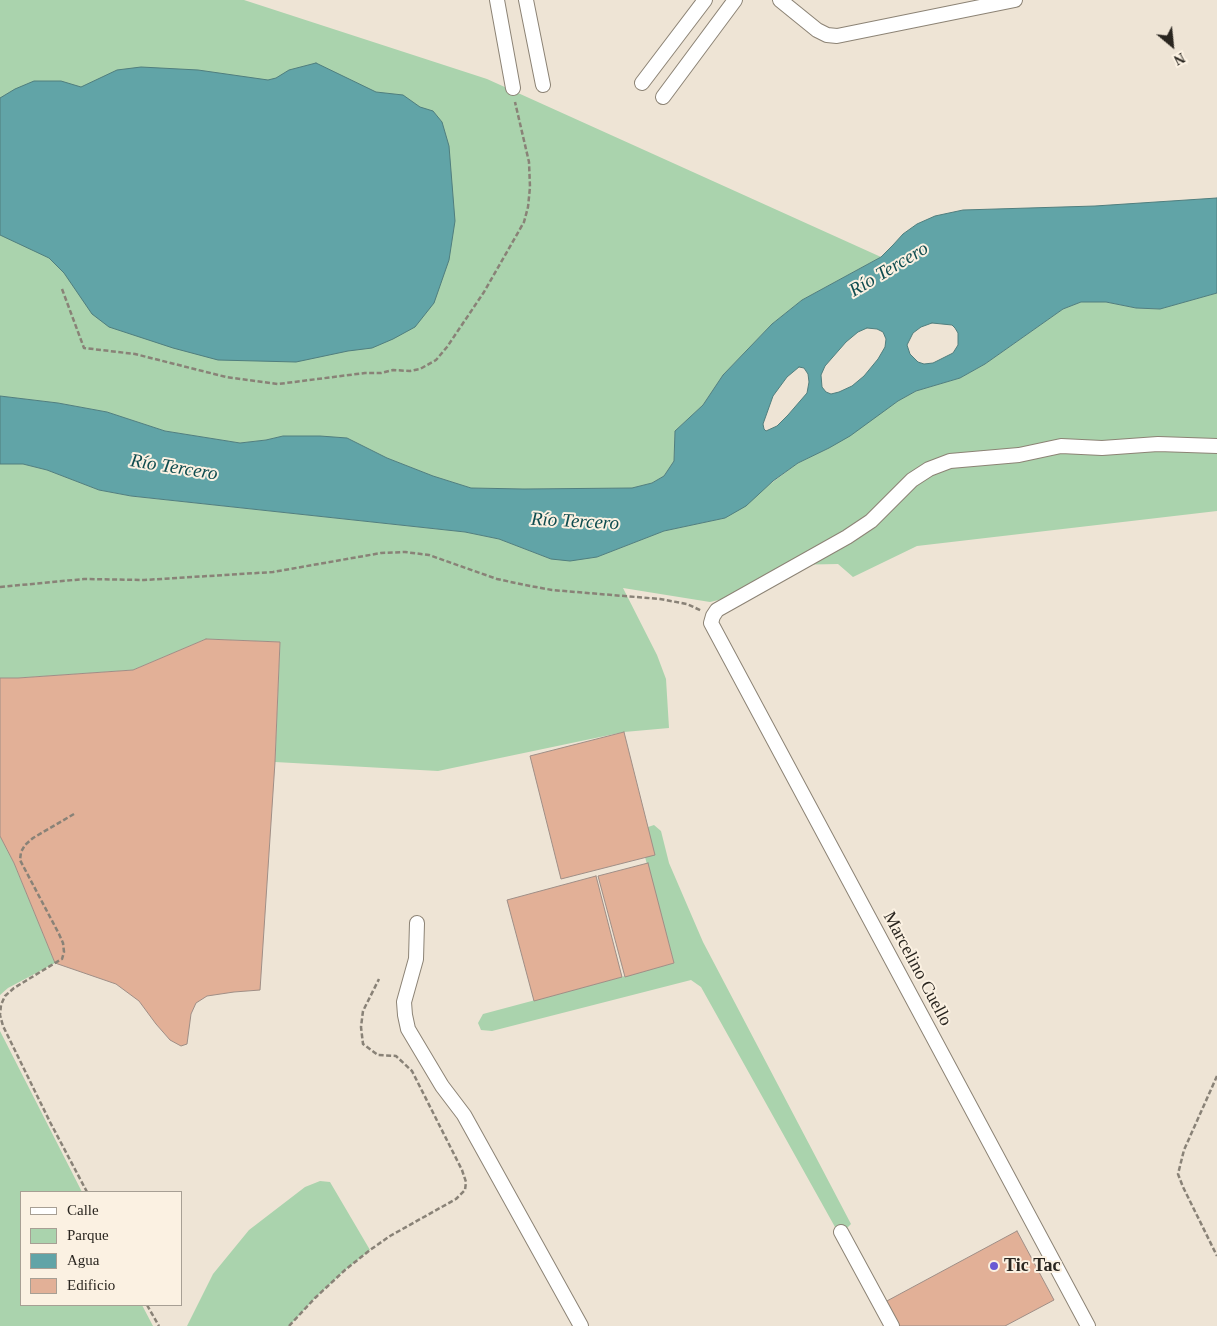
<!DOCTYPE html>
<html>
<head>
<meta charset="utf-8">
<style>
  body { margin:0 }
  #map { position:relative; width:1217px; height:1326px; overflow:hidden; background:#eee4d5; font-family:Georgia,serif }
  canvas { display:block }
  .legend { position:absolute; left:20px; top:1191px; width:162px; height:115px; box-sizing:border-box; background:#fbf1e2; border:1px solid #a79f94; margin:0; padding:6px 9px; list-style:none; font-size:15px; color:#29251f }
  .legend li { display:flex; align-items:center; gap:10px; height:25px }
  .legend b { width:25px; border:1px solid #a79f94 }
  .north { position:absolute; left:1147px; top:20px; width:50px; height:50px; -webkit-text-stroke:4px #fbf1e2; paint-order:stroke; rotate:152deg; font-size:14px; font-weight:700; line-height:20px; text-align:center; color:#29251f }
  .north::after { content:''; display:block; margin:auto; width:18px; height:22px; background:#29251f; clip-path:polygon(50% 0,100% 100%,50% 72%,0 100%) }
</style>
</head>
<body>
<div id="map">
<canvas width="1217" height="1326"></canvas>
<ul class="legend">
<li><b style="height:6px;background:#fff"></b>Calle</li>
<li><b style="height:14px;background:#aad3ad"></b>Parque</li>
<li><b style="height:14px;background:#61a4a7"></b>Agua</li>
<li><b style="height:14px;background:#e2b097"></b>Edificio</li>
</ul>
<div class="north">N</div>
</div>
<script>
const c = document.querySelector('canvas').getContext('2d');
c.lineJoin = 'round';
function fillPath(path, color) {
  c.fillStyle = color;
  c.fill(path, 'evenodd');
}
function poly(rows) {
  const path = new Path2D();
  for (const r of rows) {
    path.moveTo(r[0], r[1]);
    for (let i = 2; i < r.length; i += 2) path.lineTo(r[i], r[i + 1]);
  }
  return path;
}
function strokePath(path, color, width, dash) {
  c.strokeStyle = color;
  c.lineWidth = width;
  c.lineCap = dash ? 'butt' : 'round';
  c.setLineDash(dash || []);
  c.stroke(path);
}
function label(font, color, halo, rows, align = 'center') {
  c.font = font + ' Georgia,serif';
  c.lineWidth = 4;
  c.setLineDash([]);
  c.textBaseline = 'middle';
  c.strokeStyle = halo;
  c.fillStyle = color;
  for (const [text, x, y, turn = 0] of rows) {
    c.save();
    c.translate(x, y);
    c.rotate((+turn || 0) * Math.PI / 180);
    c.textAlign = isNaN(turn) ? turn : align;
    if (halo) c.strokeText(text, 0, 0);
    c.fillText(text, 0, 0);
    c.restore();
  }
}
fillPath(poly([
  [0,0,244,0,487,79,881,257,802,300,772,324,723,375,703,405,675,431,674,461,664,476,652,483,632,488,524,489,471,488,433,476,387,458,347,438,283,436,266,440,240,443,165,431,107,412,58,403,0,396],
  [1217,293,1217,511,917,546,853,577,838,564,788,565,727,598,710,602,623,588,657,655,666,679,669,728,624,732,438,771,275,762,280,642,206,639,133,670,18,678,0,678,0,464,23,464,47,470,99,490,130,496,465,532,499,539,551,559,597,557,664,531,725,518,798,463,829,448,898,401,916,391,960,378,985,364,1063,309,1081,302,1106,302,1136,308,1160,309],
  [654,825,661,831,669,863,703,942,851,1224,846,1229,835,1227,701,987,691,980,492,1031,481,1030,478,1023,483,1014,674,963,645,857,648,827],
  [0,836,14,863,55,963,8,988,0,995],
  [0,1031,82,1192,21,1192,21,1305,142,1305,153,1326,0,1326],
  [320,1181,330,1182,370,1250,345,1270,315,1298,289,1326,187,1326,213,1274,249,1230,305,1187]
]), '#aad3ad');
const water = poly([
  [316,63,376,92,403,95,420,107,433,111,442,122,449,146,455,221,449,260,434,303,415,327,393,339,372,348,348,351,296,362,218,360,173,348,109,327,92,314,64,273,49,258,0,235,0,98,15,89,34,81,61,81,81,87,117,70,141,67,198,70,268,80,276,78,289,70,316,63],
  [1217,198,1217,293,1160,309,1136,308,1106,302,1081,302,1063,309,985,364,960,378,916,391,898,401,850,436,829,448,798,463,773,481,746,506,725,518,664,531,597,557,570,561,551,559,499,539,465,532,131,496,99,490,47,470,23,464,0,464,0,396,58,403,107,412,165,431,240,443,266,440,283,436,320,436,347,438,387,458,433,476,471,488,524,489,632,488,652,483,664,476,674,461,675,431,703,405,723,375,772,324,802,300,881,257,893,245,903,234,917,224,935,216,963,210,1095,206,1217,198],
  [932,323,952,325,955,328,958,333,958,345,953,353,933,363,924,364,918,362,910,354,907,345,913,333,921,327,932,323],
  [867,328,877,329,883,332,886,339,885,347,878,359,864,376,852,386,839,392,831,394,826,392,822,387,821,375,825,366,846,342,858,332,867,328],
  [799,367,804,368,808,374,809,382,807,393,788,415,777,426,766,431,764,429,763,424,773,396,787,377,799,367]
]);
fillPath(water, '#61a4a7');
strokePath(water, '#507e7e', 1);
const building = poly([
  [206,639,280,642,275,762,260,990,234,992,207,996,196,1003,191,1014,187,1044,181,1046,170,1040,156,1024,139,1001,116,984,55,963,14,863,0,836,0,678,18,678,133,670,206,639],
  [624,732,655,855,561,879,530,756,624,732],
  [648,863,674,963,625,977,598,876,648,863],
  [596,876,622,977,534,1001,507,900,596,876],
  [1017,1231,1054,1300,1005,1326,898,1326,885,1302,1017,1231]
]);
fillPath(building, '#e2b097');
strokePath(building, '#9f8e86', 1);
const minor = poly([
  [497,0,513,88],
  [526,0,543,85],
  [780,0,817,30,827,35,837,36,1015,0],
  [642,83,705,0],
  [663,97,735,0],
  [417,923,416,959,404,1002,405,1015,408,1029,442,1086,464,1115,581,1326],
  [841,1232,892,1326],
  [1088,1326,711,623,713,616,717,610,847,537,871,521,912,480,929,469,950,461,1019,455,1061,446,1102,448,1158,444,1217,446]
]);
strokePath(minor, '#8c8375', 16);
strokePath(poly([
  [62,289,84,348,135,354,226,377,278,384,365,373,381,373,393,370,410,371,420,369,436,360,447,347,484,292,524,222,528,207,530,187,529,162,515,102],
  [0,587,84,579,144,580,273,572,381,553,405,552,429,555,497,579,525,585,552,590,660,599,687,604,702,611],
  [74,814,33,838,25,845,21,852,20,860,59,934,63,943,64,952,62,959,55,963,14,988,5,996,1,1005,0,1015,3,1026,50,1122,87,1192],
  [1217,1076,1184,1150,1178,1174,1183,1187,1217,1256],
  [147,1305,159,1326],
  [289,1326,315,1298,345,1270,370,1250,390,1236,456,1199,465,1190,466,1182,462,1170,412,1071,396,1056,378,1055,363,1044,361,1027,363,1011,379,979]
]), '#898277', 2.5, [5, 2.5]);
strokePath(minor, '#fff', 14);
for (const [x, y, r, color] of [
  [994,1266,5,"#6859d3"]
]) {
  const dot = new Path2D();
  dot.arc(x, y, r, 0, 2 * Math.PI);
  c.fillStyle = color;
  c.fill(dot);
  strokePath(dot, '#fbf1e2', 2);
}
label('18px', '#29251f', '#fbf1e2', [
  ["Marcelino Cuello",917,969,62]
]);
label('bold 18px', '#29251f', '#fbf1e2', [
  ["Tic Tac",1004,1266]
], 'left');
label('italic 19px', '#0f4c4f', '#fbf1e2', [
  ["Río Tercero",889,270,-31],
  ["Río Tercero",174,468,9],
  ["Río Tercero",575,522,3]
]);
</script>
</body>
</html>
